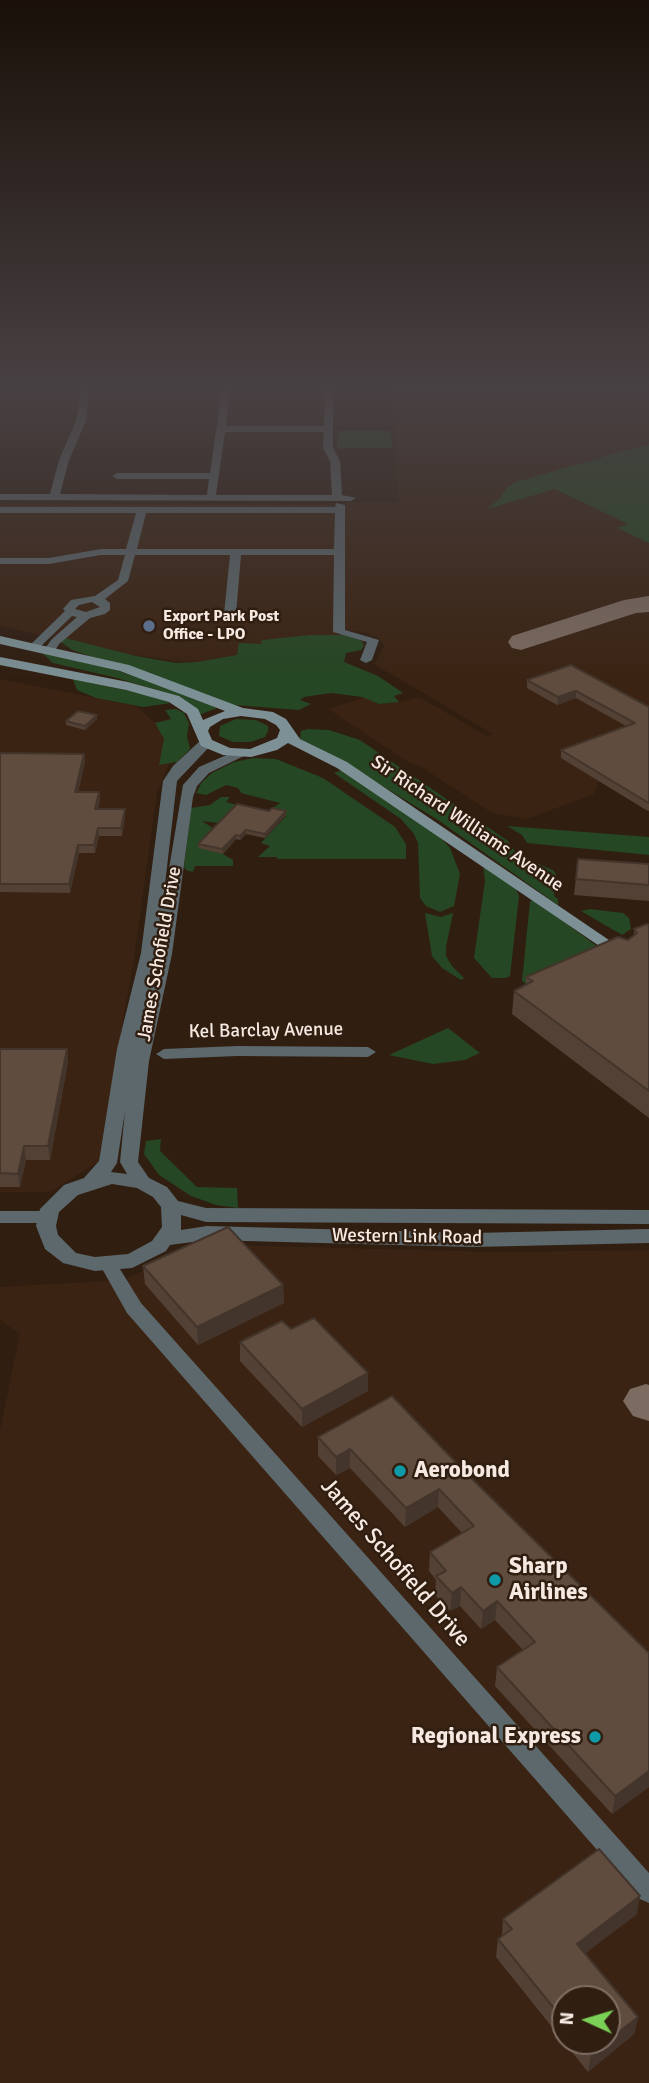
<!DOCTYPE html>
<html>
<head>
<meta charset="utf-8">
<style>
  body { margin:0 }
  #map { position:relative; width:649px; height:2083px; overflow:hidden; background:#301e11; font-family:Signika,sans-serif }
  canvas { display:block }
  .north { position:absolute; left:551px; top:1985px; width:70px; height:70px; box-sizing:border-box; background:#301e11; border:2px solid #7f6f64; border-radius:50%; rotate:274deg; font-size:19px; font-weight:700; line-height:28px; text-align:center; color:#f6e9e1 }
  .north::after { content:''; display:block; margin:auto; width:24px; height:32px; background:#7ad156; clip-path:polygon(50% 0,100% 100%,50% 72%,0 100%) }
</style>
</head>
<body>
<div id="map">
<canvas width="649" height="2083"></canvas>
<div class="north">N</div>
</div>
<script>
const c = document.querySelector('canvas').getContext('2d');
c.lineJoin = 'round';
function fillPath(path, color) {
  c.fillStyle = color;
  c.fill(path, 'evenodd');
}
function poly(rows) {
  const path = new Path2D();
  for (const r of rows) {
    path.moveTo(r[0], r[1]);
    for (let i = 2; i < r.length; i += 2) path.lineTo(r[i], r[i + 1]);
  }
  return path;
}
function strokePath(path, color, width, dash) {
  c.strokeStyle = color;
  c.lineWidth = width;
  c.lineCap = dash ? 'butt' : 'round';
  c.setLineDash(dash || []);
  c.stroke(path);
}
function label(font, color, halo, rows, align = 'center') {
  c.font = font + ' Signika,sans-serif';
  c.lineWidth = 5;
  c.setLineDash([]);
  c.textBaseline = 'middle';
  c.strokeStyle = halo;
  c.fillStyle = color;
  for (const [text, x, y, turn = 0] of rows) {
    c.save();
    c.translate(x, y);
    c.rotate((+turn || 0) * Math.PI / 180);
    c.textAlign = isNaN(turn) ? turn : align;
    if (halo) c.strokeText(text, 0, 0);
    c.fillText(text, 0, 0);
    c.restore();
  }
}
fillPath(poly([
  [391,390,649,390,649,811,598,781,594,794,527,819,492,813,420,766,408,762,328,709,366,697,378,704,401,702,419,697,487,736,493,734,374,664,384,646,379,638,363,632,344,630,343,640,209,662,176,661,127,654,0,626,0,504,346,505,347,502,399,502],
  [0,679,136,706,170,736,170,762,157,793,133,965,98,1162,50,1192,0,1192],
  [193,1244,498,1252,649,1250,649,2083,0,2083,0,1431,20,1334,0,1320,0,1287,125,1280],
  [565,1999,607,1999,607,2041,565,2041]
]), '#3a2312');
fillPath(poly([
  [338,431,391,431,392,448,337,448],
  [649,444,649,543,617,528,628,524,555,489,487,509,499,499,507,488,516,482],
  [310,635,346,635,362,641,364,646,361,650,346,653,344,662,378,676,403,693,394,696,399,702,379,704,362,697,331,693,304,697,300,700,311,704,299,710,234,705,72,650,61,642,65,638,136,656,176,663,197,662,237,655,239,643,261,644,262,640],
  [42,653,92,663,141,678,217,708,199,715,180,697,117,678,53,663],
  [73,679,148,695,171,703,143,707,96,698,77,690],
  [176,709,184,713,189,723,187,736,190,749,177,762,159,765,164,739,155,723,171,719,165,710],
  [236,719,256,720,268,726,268,731,265,737,251,742,233,742,219,736,220,726],
  [308,729,329,730,360,740,508,841,517,855,553,870,556,874,554,896,558,899,558,905,438,820,337,758,300,739,301,731],
  [254,758,276,759,323,778,395,827,406,844,406,859,277,859,277,857,258,857,270,846,261,843,286,816,268,811,280,803,241,793,238,788,226,785,206,795,196,793,202,782,212,773,234,762],
  [342,770,439,836,450,848,460,874,454,906,440,912,426,906,420,898,418,843,414,834,401,819,334,773],
  [221,797,230,797,226,802,237,805,218,823,202,821,214,829,199,847,223,854,233,860,233,866,195,866,193,872,186,870,184,867,191,808,210,805],
  [507,826,649,837,649,855,527,843,522,835],
  [483,864,516,889,519,896,510,976,505,978,492,978,474,958,485,881],
  [534,900,616,960,538,994,522,981,530,901],
  [590,909,623,913,629,918,631,929,622,935,581,911],
  [425,913,441,917,453,913,446,947,446,956,452,966,464,978,461,980,442,968,432,956],
  [448,1028,480,1053,465,1060,433,1064,389,1055],
  [161,1139,160,1151,197,1187,237,1188,238,1208,216,1205,191,1196,159,1175,144,1154,146,1141]
]), '#264723');
fillPath(poly([
  [649,596,649,612,636,613,521,650,512,648,508,642,512,636,624,600,649,596],
  [646,1384,649,1385,649,1421,633,1416,623,1401,630,1389,646,1384]
]), '#7c6b60');
fillPath(poly([
  [81,390,89,390,86,421,69,460,60,494,207,495,209,479,117,479,112,476,117,473,210,473,222,390,230,390,226,426,324,426,325,390,333,390,333,448,340,461,342,495,356,498,351,501,0,500,0,494,50,494,59,460,76,421,81,390],
  [225,432,324,432,323,448,330,461,332,495,216,495,225,432],
  [336,503,345,505,345,630,379,640,372,660,366,663,360,660,367,642,333,632,334,555,241,555,236,614,230,617,224,614,230,555,135,555,128,581,105,599,110,603,110,610,105,614,90,618,59,644,54,652,50,653,44,650,51,640,77,617,72,616,38,649,28,647,65,611,63,609,71,600,95,596,118,580,125,555,101,555,49,564,0,564,0,558,49,558,101,549,126,549,136,513,0,513,0,507,335,507,336,503],
  [146,513,335,513,334,549,137,549,146,513],
  [92,602,100,607,86,612,75,609,79,605,92,602],
  [237,1046,368,1047,376,1052,368,1057,237,1056,164,1059,156,1054,164,1049,237,1046],
  [0,1211,47,1211,53,1213,56,1217,53,1221,47,1223,0,1223,0,1211],
  [109,1259,115,1261,141,1303,649,1873,649,1903,640,1899,127,1313,100,1265,103,1261,109,1259]
]), '#5c686c');
fillPath(poly([
  [206,739,213,743,177,781,162,910,183,785,199,767,238,750,248,750,250,753,209,773,197,786,193,797,172,954,149,1061,138,1162,149,1178,167,1187,178,1201,206,1208,649,1210,649,1224,206,1222,181,1215,181,1230,207,1226,473,1233,649,1229,649,1243,473,1247,207,1240,170,1245,166,1251,132,1268,95,1271,63,1263,45,1249,36,1226,40,1209,64,1185,84,1178,99,1161,117,1049,141,953,163,781,173,766,201,740,206,739],
  [125,1111,120,1162,127,1174,111,1172,117,1163,125,1111],
  [112,1184,137,1188,153,1197,161,1207,162,1227,152,1241,128,1254,95,1257,76,1253,58,1235,56,1226,59,1212,78,1195,112,1184]
]), '#5c686c');
fillPath(poly([
  [0,636,129,665,243,708,273,712,286,719,300,739,347,762,631,955,623,960,617,958,337,768,288,743,277,750,251,757,223,755,201,746,187,714,169,702,126,690,0,665,0,657,128,682,179,696,198,709,203,720,225,711,120,671,0,644,0,636],
  [241,716,265,719,276,725,280,730,277,738,250,749,230,748,212,740,208,731,210,727,223,719,241,716]
]), '#7c9095');
fillPath(poly([
  [527,680,649,707,649,811,646,810,561,758,561,750,626,726,576,698,557,705,527,688],
  [97,719,85,730,66,725,66,721],
  [0,753,84,754,85,762,78,792,99,792,100,800,98,809,125,817,122,836,99,836,95,853,79,853,70,893,0,892],
  [269,811,286,811,286,815,265,838,246,834,240,840,236,839,223,854,199,848,198,844],
  [578,859,649,864,649,901,574,895],
  [649,925,649,1118,512,1014,514,991,526,985,526,977,628,940,634,936,634,929],
  [0,1049,67,1049,68,1062,50,1160,26,1160,20,1187,0,1187],
  [143,1266,283,1285,284,1303,198,1345,145,1284],
  [291,1329,368,1373,368,1391,302,1427,240,1361,240,1342],
  [318,1437,466,1473,649,1653,649,1787,612,1814,495,1686,497,1667,523,1650,495,1620,481,1629,460,1606,450,1611,435,1595,436,1580,429,1571,430,1552,462,1533,438,1507,405,1527,350,1468,336,1475,318,1456],
  [637,1914,585,1953,638,2017,634,2034,588,2072,496,1957,498,1939,502,1937,503,1919],
  [565,1999,607,2041,565,2041]
]), '#534135');
fillPath(poly([
  [576,691,576,698,557,705,558,697],
  [97,715,97,719,85,730,85,726],
  [84,754,85,762,76,800,75,792],
  [99,792,100,800,96,817,95,809],
  [125,809,125,817,122,836,121,828],
  [286,811,286,815,265,838,265,834],
  [98,828,99,836,95,853,94,845],
  [246,830,246,834,240,840,240,836],
  [236,835,236,839,223,854,222,849],
  [78,845,79,853,70,893,69,884],
  [67,1049,68,1062,50,1160,48,1146],
  [24,1146,26,1160,20,1187,18,1174],
  [283,1285,284,1303,198,1345,197,1327],
  [368,1373,368,1391,302,1427,302,1409],
  [350,1449,350,1468,336,1475,336,1457],
  [439,1489,438,1507,405,1527,406,1508],
  [461,1587,460,1606,450,1611,452,1593],
  [497,1601,495,1620,481,1629,483,1611],
  [649,1771,649,1787,612,1814,615,1796],
  [640,1896,637,1914,574,1962,577,1944],
  [638,2017,634,2034,588,2072,591,2054]
]), '#43352b');
const building = poly([
  [571,665,649,707,649,803,647,802,561,750,635,723,576,691,558,697,527,680,571,665],
  [78,711,97,715,85,726,66,721,78,711],
  [0,753,84,754,75,792,99,792,95,809,125,809,121,828,98,828,94,845,78,845,69,884,0,884,0,753],
  [237,804,269,811,272,808,286,811,265,834,246,830,240,836,236,835,222,849,198,844,237,804],
  [578,859,649,864,649,885,576,879,578,859],
  [647,924,649,925,649,1091,514,991,533,981,526,977,618,937,628,940,637,933,634,929,647,924],
  [0,1049,67,1049,48,1146,24,1146,18,1174,0,1173,0,1049],
  [228,1227,283,1285,197,1327,143,1266,228,1227],
  [314,1318,368,1373,302,1409,240,1342,282,1321,291,1329,314,1318],
  [392,1396,466,1473,649,1653,649,1771,615,1796,497,1667,535,1642,497,1601,483,1611,461,1587,452,1593,436,1576,446,1571,430,1552,474,1526,439,1489,406,1508,350,1449,336,1457,318,1437,392,1396],
  [599,1849,640,1896,577,1944,638,2017,591,2054,580,2041,607,2041,607,1999,565,1999,565,2022,498,1939,512,1929,503,1919,599,1849]
]);
fillPath(building, '#604c3e');
strokePath(building, '#43352b', 2);
const sky = c.createLinearGradient(0, 0, 0, 681);
sky.addColorStop(0, '#1a1009');
sky.addColorStop(0.57, '#484143');
sky.addColorStop(1, '#48414300');
c.fillStyle = sky;
c.fillRect(0, 0, 649, 681);
for (const [x, y, r, color] of [
  [149,626,7,"#5c6f8a"],
  [400,1471,7,"#0f9aa8"],
  [495,1580,7,"#0f9aa8"],
  [595,1737,7,"#0f9aa8"]
]) {
  const dot = new Path2D();
  dot.arc(x, y, r, 0, 2 * Math.PI);
  c.fillStyle = color;
  c.fill(dot);
  strokePath(dot, '#301e11', 2.5);
}
label('bold 16px', '#f6e9e1', '#301e11', [
  ["Export Park Post",163,617],
  ["Office - LPO",163,635]
], 'left');
label('19px', '#f6e9e1', '#301e11', [
  ["Sir Richard Williams Avenue",467,824,34],
  ["James Schofield Drive",160,954,-80],
  ["Kel Barclay Avenue",266,1031,-1],
  ["Western Link Road",407,1237,1]
]);
label('bold 23px', '#f6e9e1', '#301e11', [
  ["Aerobond",414,1471],
  ["Sharp",509,1567],
  ["Airlines",509,1593],
  ["Regional Express",581,1737,"right"]
], 'left');
label('23px', '#f6e9e1', '#301e11', [
  ["James Schofield Drive",395,1563,49]
]);
</script>
</body>
</html>
